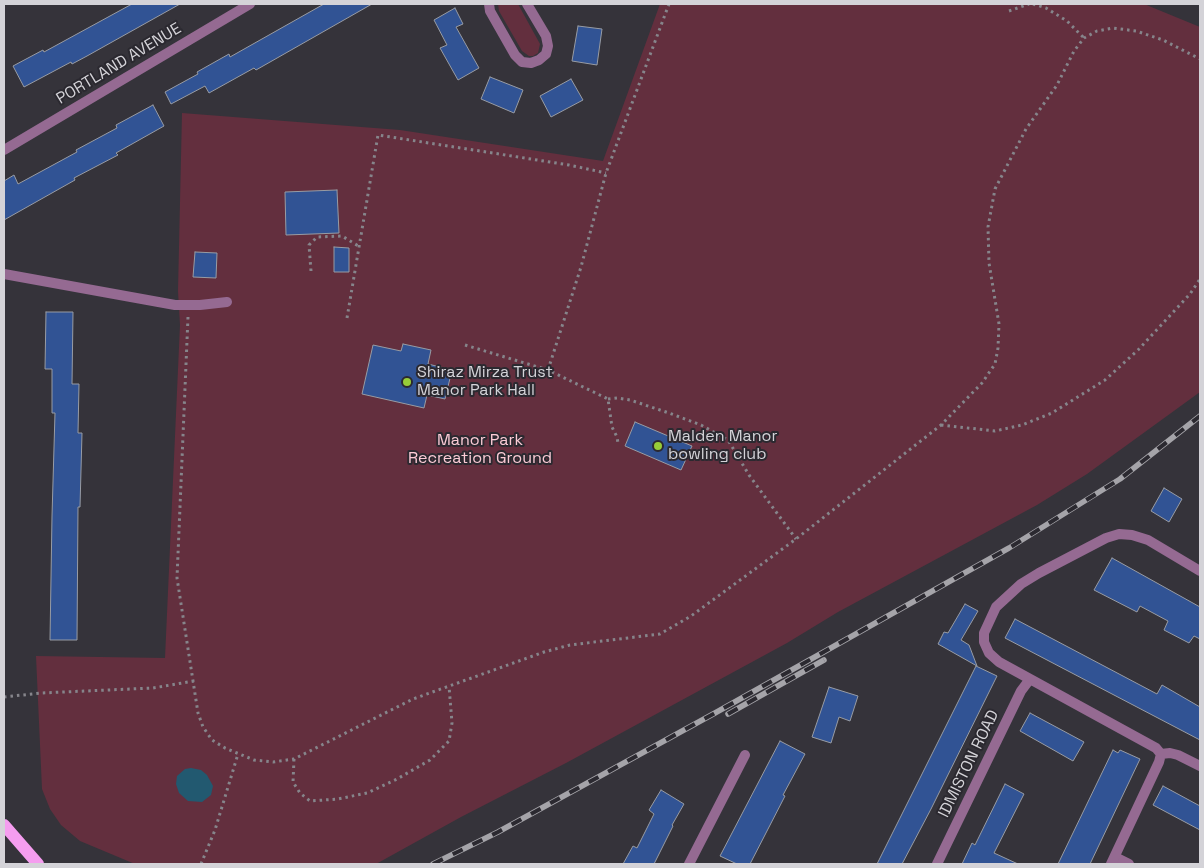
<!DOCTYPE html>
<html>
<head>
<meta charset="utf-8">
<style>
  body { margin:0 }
  #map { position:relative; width:1204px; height:868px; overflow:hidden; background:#35333a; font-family:"Space Grotesk",sans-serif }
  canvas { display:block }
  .frame { position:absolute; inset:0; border:5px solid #d4d3d8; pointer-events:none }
</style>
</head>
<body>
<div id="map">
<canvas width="1204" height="868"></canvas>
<div class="frame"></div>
</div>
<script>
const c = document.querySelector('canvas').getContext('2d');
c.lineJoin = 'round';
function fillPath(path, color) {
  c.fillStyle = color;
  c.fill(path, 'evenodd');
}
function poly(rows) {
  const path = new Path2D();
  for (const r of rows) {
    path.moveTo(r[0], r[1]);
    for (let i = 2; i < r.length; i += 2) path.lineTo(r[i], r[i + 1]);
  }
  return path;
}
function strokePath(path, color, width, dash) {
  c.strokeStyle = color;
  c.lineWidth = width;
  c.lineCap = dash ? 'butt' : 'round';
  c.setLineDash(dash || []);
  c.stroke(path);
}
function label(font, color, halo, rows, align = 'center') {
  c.font = font + ' "Space Grotesk",sans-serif';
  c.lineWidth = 4;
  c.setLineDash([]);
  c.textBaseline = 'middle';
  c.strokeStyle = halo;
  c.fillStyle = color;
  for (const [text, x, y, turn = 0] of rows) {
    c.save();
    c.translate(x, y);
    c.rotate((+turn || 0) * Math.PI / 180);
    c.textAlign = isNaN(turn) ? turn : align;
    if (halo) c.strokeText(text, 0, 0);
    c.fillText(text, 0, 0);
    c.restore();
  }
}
fillPath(poly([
  [498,4,518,4,540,44,538,53,533,56,529,56,522,51,499,11],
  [660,4,1144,4,1200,27,1200,392,1087,474,1037,505,838,612,787,643,566,763,461,817,376,864,135,864,80,841,61,825,50,809,42,789,36,656,165,658,180,325,178,291,182,113,400,130,603,161]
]), '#632f3e');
fillPath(poly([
  [191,768,201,770,207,775,213,786,211,795,202,802,188,801,179,793,176,784,177,776,185,769]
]), '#225970');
const building = poly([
  [132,4,180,4,87,56,72,64,71,62,24,87,13,66,43,50,44,52,132,4],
  [324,4,372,4,256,70,254,68,209,93,205,86,171,104,165,92,198,74,197,72,229,54,230,57,324,4],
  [455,8,463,24,456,27,479,68,458,80,440,48,447,45,434,20,455,8],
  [578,26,602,29,597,65,572,61,578,26],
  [490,77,523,90,514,113,481,99,490,77],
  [571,79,583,100,551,117,540,96,571,79],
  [153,105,164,126,116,153,118,155,74,178,75,180,4,220,4,181,14,175,18,184,77,152,76,150,117,128,116,125,153,105],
  [337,190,339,233,286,235,285,192,337,190],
  [334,247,349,248,349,272,334,272,334,247],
  [195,252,217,253,216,278,193,277,195,252],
  [46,312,73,312,72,384,79,384,78,433,82,433,80,507,78,507,77,640,50,640,52,516,55,413,52,413,52,369,45,369,46,312],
  [403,344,431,350,428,364,452,370,445,399,427,395,424,408,362,394,373,345,401,351,403,344],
  [635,422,692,446,681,470,625,446,635,422],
  [1164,488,1182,499,1169,522,1151,511,1164,488],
  [1112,558,1200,607,1200,639,1194,636,1189,643,1164,630,1168,621,1140,606,1137,612,1094,590,1112,558],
  [965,604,978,611,961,640,969,645,977,666,938,644,944,632,948,633,965,604],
  [1015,619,1157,694,1162,685,1200,707,1200,740,1005,638,1015,619],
  [976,666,997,676,931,809,902,864,877,864,976,666],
  [829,687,858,696,850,721,839,717,831,743,812,737,829,687],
  [1030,713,1084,742,1073,761,1020,731,1030,713],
  [780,741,805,754,783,795,785,796,750,864,737,864,720,856,780,741],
  [1113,750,1118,753,1120,750,1140,759,1090,864,1058,864,1113,750],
  [1005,784,1024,794,994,853,1018,864,962,864,972,843,975,845,1005,784],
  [1163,786,1200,806,1200,830,1153,805,1163,786],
  [661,790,684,804,672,825,673,826,654,864,623,864,633,846,637,848,654,814,649,810,661,790]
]);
fillPath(building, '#315394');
strokePath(building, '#989ca4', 1);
strokePath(poly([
  [1033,4,1046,8,1067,21,1084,38],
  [1009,11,1029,4],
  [311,271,309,245,317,237,342,236,360,247],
  [188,317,177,578,198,713,203,727,212,740,225,748,254,760,273,762,294,759,413,699,544,652,570,645,660,634,691,616,796,539,941,425,982,383,995,364,998,348,999,324,989,263,988,227,995,189,1026,129,1057,85,1074,51,1084,38,1097,31,1113,28,1136,31,1163,40,1200,59],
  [347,318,378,135,569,165,606,173],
  [465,345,548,370,608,399,612,427,617,437,618,443],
  [548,370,581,267,606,173,669,4],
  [608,399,618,398,630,400,669,413,701,425,728,440,749,475,796,539],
  [941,425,995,431,1022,425,1052,413,1105,380,1138,350,1190,294,1200,279],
  [4,697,41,693,153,688,194,681],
  [294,759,293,782,300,793,310,801,338,799,367,793,397,779,430,760,449,741,452,723,449,686],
  [201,864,215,830,238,754]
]), '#86858b', 3, [2.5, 4]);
strokePath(poly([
  [4,274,175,305,200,305,227,302],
  [1115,857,1129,864]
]), '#956a92', 10);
strokePath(poly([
  [489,4,490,11,515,55,522,62,531,63,539,60,546,54,548,46,546,36,527,4],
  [4,150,250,4],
  [1161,754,1156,748,999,662,989,653,984,642,984,633,996,607,1021,584,1039,573,1106,538,1119,534,1132,535,1148,540,1200,571],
  [1161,754,1170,753,1178,755,1200,766],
  [689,864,745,755],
  [937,864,1021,691,1030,679],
  [1111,864,1159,762,1161,754]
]), '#956a92', 10);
strokePath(poly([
  [4,825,38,864]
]), '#f59def', 12);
const rail = poly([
  [728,714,824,660],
  [433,864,498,832,715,713,1009,548,1120,479,1200,416]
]);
strokePath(rail, '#a5a4a9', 5.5);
strokePath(rail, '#2b2930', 4, [11]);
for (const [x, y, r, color] of [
  [407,382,5,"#97cc38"],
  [658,446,5,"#97cc38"]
]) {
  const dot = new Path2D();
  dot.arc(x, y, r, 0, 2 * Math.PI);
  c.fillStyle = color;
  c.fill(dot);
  strokePath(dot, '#2b2930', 2);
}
label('16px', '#d4d3d8', '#2b2930', [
  ["PORTLAND AVENUE",119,64,-31],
  ["IDMISTON ROAD",969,764,-64]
]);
label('16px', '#d4d3d8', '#2b2930', [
  ["Shiraz Mirza Trust",417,373],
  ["Manor Park Hall",417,391],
  ["Malden Manor",668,437],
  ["bowling club",668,455]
], 'left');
label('16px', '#fccbd6', '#2b2930', [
  ["Manor Park",480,441],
  ["Recreation Ground",480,459]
]);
</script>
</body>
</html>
